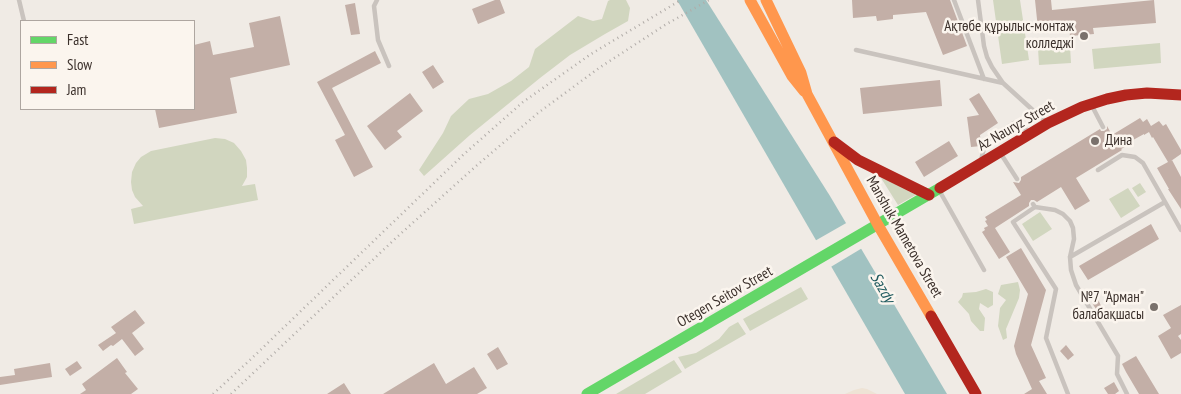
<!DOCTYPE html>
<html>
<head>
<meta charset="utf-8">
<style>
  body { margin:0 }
  #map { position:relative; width:1181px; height:394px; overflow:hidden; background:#f0ebe5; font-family:"PT Sans Narrow",sans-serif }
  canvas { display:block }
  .legend { position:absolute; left:20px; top:20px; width:175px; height:90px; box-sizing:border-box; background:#fbf5ee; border:1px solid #aea6a0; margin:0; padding:6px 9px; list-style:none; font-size:15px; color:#3b302b }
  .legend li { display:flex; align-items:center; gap:10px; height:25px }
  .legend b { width:25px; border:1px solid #aea6a0 }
</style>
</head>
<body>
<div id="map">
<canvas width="1181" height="394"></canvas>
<ul class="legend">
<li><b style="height:6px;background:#63d668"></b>Fast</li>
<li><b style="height:6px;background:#ff974d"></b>Slow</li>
<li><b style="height:6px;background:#b3261e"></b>Jam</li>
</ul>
</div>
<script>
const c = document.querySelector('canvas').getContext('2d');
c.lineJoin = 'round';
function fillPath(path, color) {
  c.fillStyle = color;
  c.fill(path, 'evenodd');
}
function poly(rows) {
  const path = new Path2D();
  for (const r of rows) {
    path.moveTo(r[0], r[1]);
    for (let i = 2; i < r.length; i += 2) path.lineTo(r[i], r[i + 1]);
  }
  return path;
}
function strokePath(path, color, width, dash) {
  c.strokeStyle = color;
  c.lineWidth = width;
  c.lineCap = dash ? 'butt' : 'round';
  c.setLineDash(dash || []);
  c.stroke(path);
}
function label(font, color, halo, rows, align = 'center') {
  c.font = font + ' "PT Sans Narrow",sans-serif';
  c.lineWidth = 5;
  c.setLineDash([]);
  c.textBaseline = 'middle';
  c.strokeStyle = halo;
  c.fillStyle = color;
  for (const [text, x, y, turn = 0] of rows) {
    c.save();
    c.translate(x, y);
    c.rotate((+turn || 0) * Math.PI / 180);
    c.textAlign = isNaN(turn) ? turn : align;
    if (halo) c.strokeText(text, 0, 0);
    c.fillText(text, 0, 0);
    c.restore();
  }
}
fillPath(poly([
  [610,0,626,0,630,8,628,21,605,34,570,55,540,78,470,135,424,176,419,170,443,133,451,116,469,99,488,94,511,81,529,67,535,49,578,16,593,21,602,19,608,1],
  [993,0,1020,0,1029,60,1002,64],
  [1160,43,1161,63,1094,69,1092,49],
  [1070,46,1071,63,1039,65,1038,48],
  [215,138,225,139,234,143,241,151,246,160,247,168,247,177,242,186,255,184,258,200,134,224,131,209,143,206,135,197,132,190,131,182,132,172,136,163,141,157,151,151],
  [881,178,919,193,898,205],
  [1140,183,1146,192,1138,197,1132,188],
  [1128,188,1140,206,1121,218,1109,199],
  [1040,212,1052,229,1033,241,1022,224],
  [1018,282,1020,290,1019,298,1006,329,1007,338,1003,340,998,326,1000,308,1006,300,998,294,1001,285],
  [801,287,808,299,750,331,743,319],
  [986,289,993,292,993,305,988,308,980,303,979,309,985,318,984,331,980,331,971,321,969,314,958,302,962,297,963,293,976,292],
  [738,322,746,334,685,369,678,357,696,353,719,339,729,327],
  [674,360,682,372,645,394,616,394]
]), '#d1d6bf');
fillPath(poly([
  [862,388,867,389,877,394,845,394,854,390]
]), '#eee3d5');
fillPath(poly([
  [677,0,706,0,830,196,947,394,905,394]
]), '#a1c2c1');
fillPath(poly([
  [848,222,864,247,829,268,813,242]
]), '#f0ebe5');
fillPath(poly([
  [495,0,500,0,505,13,478,24,472,9],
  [852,0,950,0,967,46,943,55,926,12,893,15,893,19,877,21,876,16,853,18],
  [1035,0,1051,0,1052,10,1154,0,1156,23,1093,28,1094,34,1070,36,1069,26,1038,29],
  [355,3,360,34,351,35,345,5],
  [280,16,290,65,230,78,237,113,159,128,155,109,194,109,194,45,210,41,213,55,254,47,249,23],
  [375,51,381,63,332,88,373,167,354,177,335,140,345,135,317,82],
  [433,65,444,82,433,89,422,72],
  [940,80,942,106,863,114,860,88],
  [410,93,423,111,397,131,402,137,385,150,367,126],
  [979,93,998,123,980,135,981,146,971,147,967,117,979,115,969,99],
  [1140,118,1143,122,1147,119,1151,126,1159,121,1163,126,1166,124,1181,150,1181,154,1171,161,1172,160,1181,177,1181,209,1168,189,1169,189,1157,168,1168,162,1153,137,1152,138,1149,132,1144,135,1144,134,1124,145,1125,147,1121,149,1122,150,1076,178,1090,201,1075,210,1061,187,1037,202,1034,200,1031,200,1029,203,1029,206,995,228,1010,252,999,259,982,232,985,230,984,228,988,226,985,221,987,220,985,217,1021,195,1013,182,1019,183,1021,180,1021,177,1100,129,1101,131,1104,131,1107,129,1107,126,1112,135],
  [949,141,958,156,924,177,915,162],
  [1151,224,1159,239,1088,280,1079,266],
  [1021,248,1046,290,1031,345,1046,378,1039,381,1047,394,1024,394,1032,389,1016,354,1014,346,1028,294,1006,257],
  [1098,299,1101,306,1096,309,1092,303],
  [1181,305,1181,334,1178,336,1181,340,1181,353,1171,359,1158,336,1171,328,1163,315],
  [135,310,145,323,132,333,144,349,135,356,122,339,113,346,111,345,103,351,98,345,116,333,111,327],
  [1066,345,1074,355,1068,360,1060,351],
  [498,347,508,364,497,370,487,354],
  [1136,356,1159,394,1139,394,1126,372,1122,364],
  [117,358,127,372,125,373,138,389,131,394,80,394,86,390,82,384],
  [77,361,82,368,70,376,65,369],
  [50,363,52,377,0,385,0,377,15,375,14,369],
  [434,363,446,384,474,367,487,388,477,394,383,394],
  [1114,382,1119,391,1115,394,1108,394,1104,388],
  [344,383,351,394,327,394]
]), '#c3afa7');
strokePath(poly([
  [19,0,24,21],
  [377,0,374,6,378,40,389,66],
  [954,0,984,79],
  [978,0,984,46,987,57,992,67,1003,83],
  [856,50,1003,83,1047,123],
  [1091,104,1103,127],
  [1001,154,1017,179],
  [981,160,986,141,1014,123,1031,132],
  [1098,170,1122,155,1135,157,1143,163,1181,230],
  [939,190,984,270],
  [1033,204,1035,207,1055,210,1063,214,1070,221,1073,228,1074,239,1070,257,1071,270,1076,285,1118,356,1117,374,1127,394],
  [1035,207,1013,222,1056,289,1046,338,1068,394],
  [1070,257,1165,202]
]), '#c9c3be', 4.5);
strokePath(poly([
  [587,394,940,188]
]), '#63d668', 11);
strokePath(poly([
  [750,0,792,76,804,91],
  [766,0,801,73,807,94,878,225,931,316]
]), '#ff974d', 11);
strokePath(poly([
  [834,142,858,160,929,195],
  [940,188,1048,123,1082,107,1107,99,1126,95,1147,93,1181,95],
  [931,316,976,394]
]), '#b3261e', 11);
strokePath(poly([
  [213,394,250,360,463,155,523,102,591,54,681,0],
  [231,394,397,237,475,167,538,113,599,68,665,25,709,0]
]), '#b1aca8', 2.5, [1, 4]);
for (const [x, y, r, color] of [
  [1084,36,5,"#7a716c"],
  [1095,141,5,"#7a716c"],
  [1154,307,5,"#7a716c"]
]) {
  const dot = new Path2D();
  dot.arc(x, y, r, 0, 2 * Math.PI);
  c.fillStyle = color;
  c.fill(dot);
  strokePath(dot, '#fbf5ee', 2);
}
label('15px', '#3b302b', '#fbf5ee', [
  ["Ақтөбе құрылыс-монтаж",1074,27],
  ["колледжі",1074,44],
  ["Дина",1105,141,"left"],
  ["№7 \"Арман\"",1144,298],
  ["балабақшасы",1144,315]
], 'right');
label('15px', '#3b302b', '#fbf5ee', [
  ["Az Nauryz Street",1016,126,-30],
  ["Manshuk Mametova Street",904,237,60],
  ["Otegen Seitov Street",725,297,-30]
]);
label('italic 16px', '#1f5a5e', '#fbf5ee', [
  ["Sazdy",882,288,60]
]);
</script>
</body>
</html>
